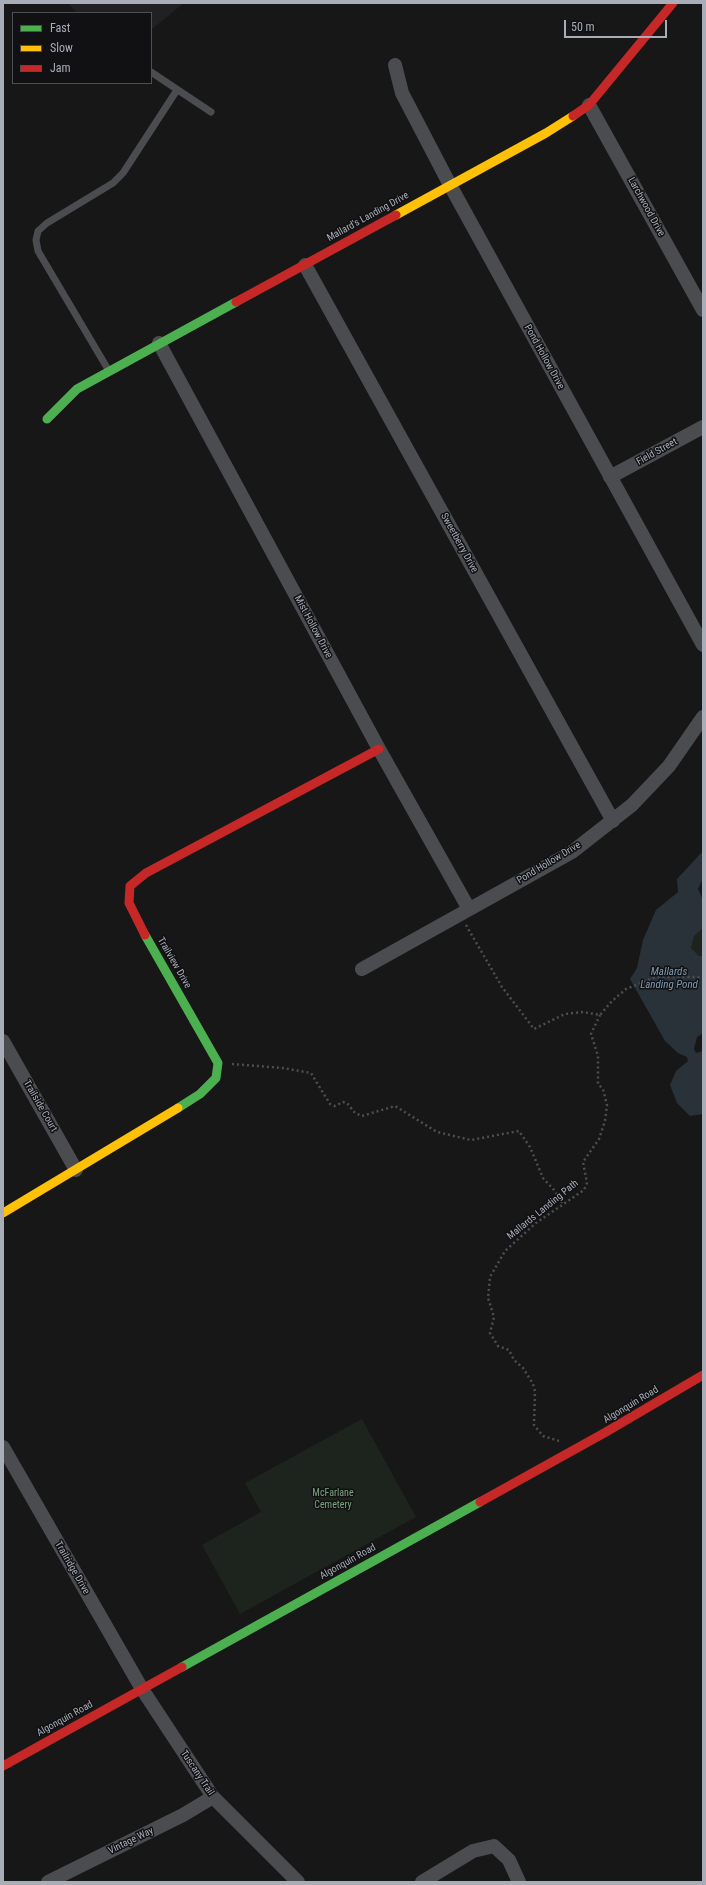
<!DOCTYPE html>
<html>
<head>
<meta charset="utf-8">
<style>
  body { margin:0 }
  #map { position:relative; width:706px; height:1885px; overflow:hidden; background:#171717; font-family:"Roboto Condensed",sans-serif }
  canvas { display:block }
  .frame { position:absolute; inset:0; border:4px solid #a8adb8; pointer-events:none }
  .legend { position:absolute; left:12px; top:12px; width:140px; height:72px; box-sizing:border-box; background:#111113; border:1px solid #4d4f55; margin:0; padding:5px 7px; list-style:none; font-size:12px; color:#a8adb8 }
  .legend li { display:flex; align-items:center; gap:8px; height:20px }
  .legend b { width:20px; border:1px solid #4d4f55 }
  .scale { position:absolute; left:564px; top:20px; width:103px; height:18px; box-sizing:border-box; border:2px solid #a8adb8; border-top:0; padding-left:5px; font-size:12px; line-height:14px; white-space:nowrap; color:#a8adb8; -webkit-text-stroke:3px #111113; paint-order:stroke }
</style>
</head>
<body>
<div id="map">
<canvas width="706" height="1885"></canvas>
<div class="frame"></div>
<ul class="legend">
<li><b style="height:5px;background:#4caf50"></b>Fast</li>
<li><b style="height:5px;background:#ffc107"></b>Slow</li>
<li><b style="height:5px;background:#c62828"></b>Jam</li>
</ul>
<div class="scale">50 m</div>
</div>
<script>
const c = document.querySelector('canvas').getContext('2d');
c.lineJoin = 'round';
function fillPath(path, color) {
  c.fillStyle = color;
  c.fill(path, 'evenodd');
}
function poly(rows) {
  const path = new Path2D();
  for (const r of rows) {
    path.moveTo(r[0], r[1]);
    for (let i = 2; i < r.length; i += 2) path.lineTo(r[i], r[i + 1]);
  }
  return path;
}
function strokePath(path, color, width, dash) {
  c.strokeStyle = color;
  c.lineWidth = width;
  c.lineCap = dash ? 'butt' : 'round';
  c.setLineDash(dash || []);
  c.stroke(path);
}
function label(font, color, halo, rows, align = 'center') {
  c.font = font + ' "Roboto Condensed",sans-serif';
  c.lineWidth = 3;
  c.setLineDash([]);
  c.textBaseline = 'middle';
  c.strokeStyle = halo;
  c.fillStyle = color;
  for (const [text, x, y, turn = 0] of rows) {
    c.save();
    c.translate(x, y);
    c.rotate((+turn || 0) * Math.PI / 180);
    c.textAlign = isNaN(turn) ? turn : align;
    if (halo) c.strokeText(text, 0, 0);
    c.fillText(text, 0, 0);
    c.restore();
  }
}
fillPath(poly([
  [68,3,184,3,151,30,151,13,77,13]
]), '#212123');
fillPath(poly([
  [703,928,703,956,699,956,691,948,694,936],
  [362,1419,416,1517,240,1614,202,1545,261,1512,245,1483]
]), '#1d241e');
fillPath(poly([
  [703,851,703,878,698,889,702,898,703,897,703,928,694,936,691,948,699,956,703,956,703,1033,697,1037,694,1049,696,1053,703,1051,703,1114,690,1116,677,1103,670,1085,676,1071,688,1061,687,1057,678,1053,665,1041,630,979,637,968,643,940,656,910,678,892,677,879]
]), '#2a3239');
strokePath(poly([
  [466,925,502,987,534,1029,565,1014,583,1012,600,1015,612,1001,626,989,656,977,703,977],
  [232,1064,283,1068,311,1073,330,1104,335,1106,343,1102,347,1103,355,1113,362,1116,395,1106,437,1132,471,1140,519,1131,530,1147,543,1178,554,1190,563,1204],
  [559,1441,543,1436,534,1425,535,1391,533,1384,523,1368,514,1360,509,1350,498,1346,490,1333,494,1317,488,1298,490,1277,505,1251,536,1223,584,1190,587,1183,583,1162,599,1139,605,1121,607,1105,603,1089,598,1084,598,1056,591,1034,600,1015]
]), '#4d4e52', 2.5, [2, 3]);
strokePath(poly([
  [151,72,211,112],
  [109,371,38,251,36,240,38,231,47,223,113,183,123,173,177,90]
]), '#4b4c50', 7);
strokePath(poly([
  [395,65,402,93,450,185,703,645],
  [589,105,703,310],
  [305,265,613,821],
  [159,343,379,749,469,909],
  [610,477,703,427],
  [362,969,572,852,632,805,669,766,703,717],
  [3,1041,76,1170],
  [3,1447,142,1689,213,1797,298,1882],
  [48,1882,183,1815,213,1797],
  [422,1882,473,1851,494,1846,509,1860,519,1882]
]), '#4b4c50', 14);
strokePath(poly([
  [47,419,77,389,236,302],
  [145,935,218,1063,216,1078,200,1094,178,1108],
  [182,1667,480,1502]
]), '#4caf50', 9);
strokePath(poly([
  [396,215,546,133,573,116],
  [3,1213,178,1108]
]), '#ffc107', 9);
strokePath(poly([
  [573,116,589,105,673,3],
  [236,302,396,215],
  [145,935,129,903,130,886,146,873,379,749],
  [480,1502,606,1432,703,1375],
  [3,1766,182,1667]
]), '#c62828', 9);
label('10px', '#a8adb8', '#111113', [
  ["Larchwood Drive",646,207,61],
  ["Mallard's Landing Drive",368,217,-29],
  ["Pond Hollow Drive",544,357,61],
  ["Field Street",657,452,-29],
  ["Sweetberry Drive",459,543,61],
  ["Mist Hollow Drive",313,627,62],
  ["Pond Hollow Drive",549,863,-31],
  ["Trailview Drive",174,963,60],
  ["Trailside Court",40,1106,60],
  ["Mallards Landing Path",543,1210,-39],
  ["Algonquin Road",631,1405,-31],
  ["Algonquin Road",348,1562,-29],
  ["Trailridge Drive",72,1568,60],
  ["Algonquin Road",65,1719,-29],
  ["Tuscany Trail",197,1773,56],
  ["Vintage Way",131,1841,-26]
]);
label('10px', '#7fa381', '#111113', [
  ["McFarlane",333,1493],
  ["Cemetery",333,1505]
]);
label('italic 11px', '#7f9bb3', '#111113', [
  ["Mallards",669,972],
  ["Landing Pond",669,985]
]);
</script>
</body>
</html>
